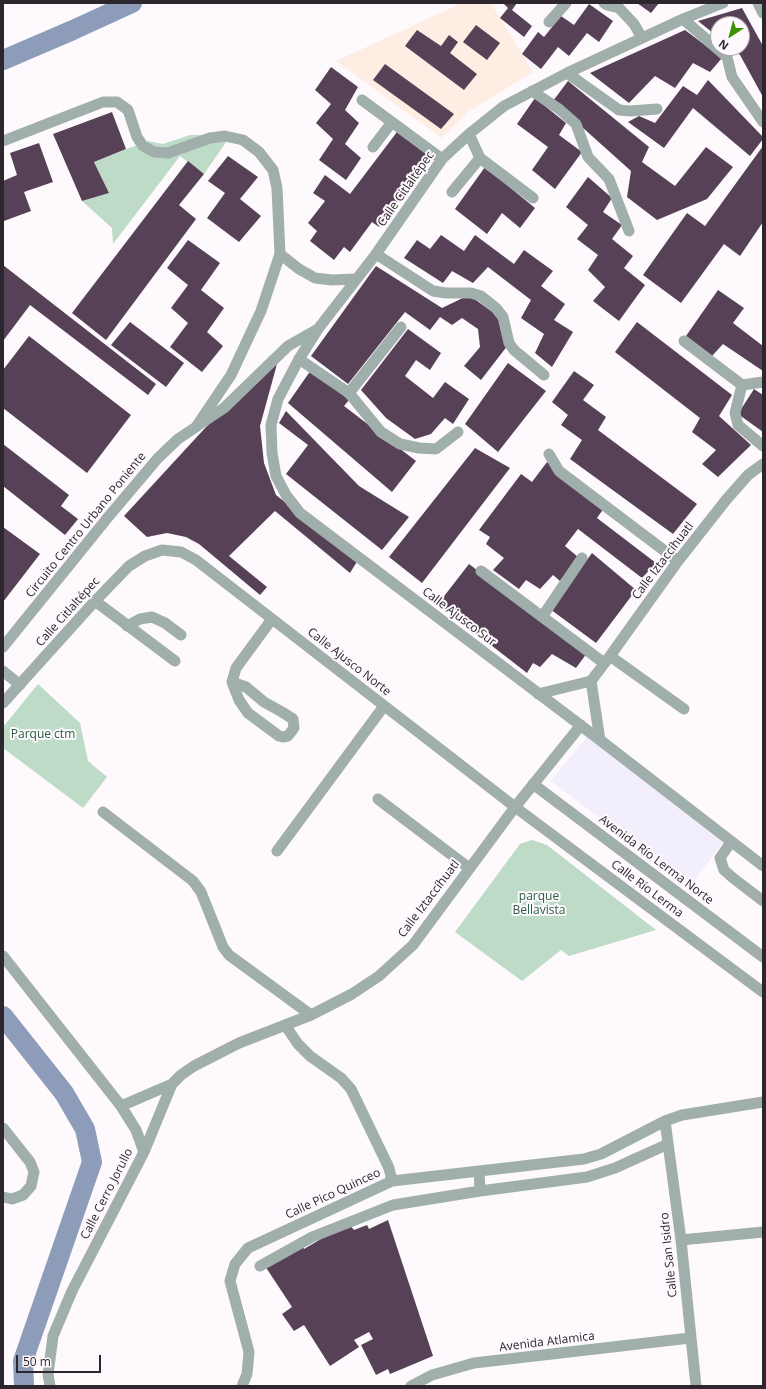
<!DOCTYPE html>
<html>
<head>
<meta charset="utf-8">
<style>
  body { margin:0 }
  #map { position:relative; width:766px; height:1389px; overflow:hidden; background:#fdf9fd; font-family:"Open Sans",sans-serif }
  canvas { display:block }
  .frame { position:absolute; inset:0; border:4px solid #2e262e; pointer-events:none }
  .north { position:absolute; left:710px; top:16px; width:40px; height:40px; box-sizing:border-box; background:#fdf9fd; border:1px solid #aaa5aa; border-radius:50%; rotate:216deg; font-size:11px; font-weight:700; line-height:16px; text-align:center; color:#2e262e }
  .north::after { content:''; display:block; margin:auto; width:14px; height:18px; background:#399200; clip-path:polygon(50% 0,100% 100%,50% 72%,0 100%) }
  .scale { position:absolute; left:16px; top:1355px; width:85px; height:18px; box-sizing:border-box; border:2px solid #2e262e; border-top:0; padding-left:5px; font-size:12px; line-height:14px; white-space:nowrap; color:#2e262e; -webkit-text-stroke:3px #fdf9fd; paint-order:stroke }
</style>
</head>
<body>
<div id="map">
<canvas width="766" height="1389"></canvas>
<div class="frame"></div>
<div class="north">N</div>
<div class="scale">50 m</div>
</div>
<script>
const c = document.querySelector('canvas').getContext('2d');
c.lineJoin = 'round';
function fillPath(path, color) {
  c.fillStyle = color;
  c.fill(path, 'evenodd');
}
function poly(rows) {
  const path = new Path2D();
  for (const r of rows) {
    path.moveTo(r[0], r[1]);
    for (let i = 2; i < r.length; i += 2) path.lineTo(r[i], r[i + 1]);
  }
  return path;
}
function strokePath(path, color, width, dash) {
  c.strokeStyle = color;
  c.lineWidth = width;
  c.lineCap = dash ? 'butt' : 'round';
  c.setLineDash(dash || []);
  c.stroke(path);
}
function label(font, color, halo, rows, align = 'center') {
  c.font = font + ' "Open Sans",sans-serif';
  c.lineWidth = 4;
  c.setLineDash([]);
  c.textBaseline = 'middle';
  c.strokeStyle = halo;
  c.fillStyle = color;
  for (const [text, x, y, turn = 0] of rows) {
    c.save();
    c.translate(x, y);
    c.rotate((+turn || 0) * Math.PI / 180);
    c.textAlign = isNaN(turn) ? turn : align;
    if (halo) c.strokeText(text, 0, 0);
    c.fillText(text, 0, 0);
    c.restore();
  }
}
fillPath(poly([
  [588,736,723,842,691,885,550,781]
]), '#f2eefc');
fillPath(poly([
  [462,3,491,3,533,72,468,112,442,138,336,61]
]), '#feede2');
fillPath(poly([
  [190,135,231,135,204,174,180,156,113,244,112,228,82,201,109,193,94,162,147,141,163,144],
  [38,684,80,723,88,761,107,777,83,808,3,748,3,727],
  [532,840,547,845,656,930,569,956,561,950,522,981,455,932,520,844]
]), '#bddbc7');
strokePath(poly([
  [3,60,73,30,132,3],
  [3,1016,64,1093,85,1129,92,1162,23,1361,24,1386]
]), '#8d9db9', 20);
fillPath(poly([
  [503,3,517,3,512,10,532,26,524,37,500,18,508,8],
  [637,3,659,3,651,13],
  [589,4,613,21,599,42,587,33,569,56,558,47,541,69,522,54,538,32,544,37,561,16,574,25],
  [742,8,763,46,763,97,740,55,732,48,742,48,742,24,718,24,718,37,698,21],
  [476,25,500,43,487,60,463,42],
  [417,30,441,46,449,35,458,42,450,53,477,74,464,90,405,46],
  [685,30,722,58,710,72,693,63,675,88,655,76,629,103,590,73],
  [385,64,454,114,441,129,373,80],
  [331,67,358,87,345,110,359,123,345,144,361,158,346,180,319,160,333,139,316,123,331,104,315,90],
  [708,80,763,137,763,139,750,156,693,108,664,148,628,122,639,116,655,123,683,86,697,95],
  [568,81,649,147,642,162,675,186,706,147,733,167,707,199,657,220,627,197,631,171,553,101],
  [535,98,566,123,559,135,582,152,555,189,532,170,548,147,517,124],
  [112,112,126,149,94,162,109,193,82,201,53,134],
  [397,132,430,157,379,227,372,222,350,252,344,247,334,260,310,241,317,231,308,223,325,201,313,193,325,175,350,194],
  [39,143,53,182,24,192,31,211,4,221,3,181,17,175,10,153],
  [763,146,763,222,740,256,724,244,681,303,643,275,687,213,705,226],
  [228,156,258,177,240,199,261,216,239,242,207,218,225,193,208,181],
  [188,161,204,174,179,205,196,219,106,340,72,313],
  [485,167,535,208,520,228,502,213,487,234,455,209],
  [588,177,612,198,603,212,622,225,612,239,633,256,624,268,645,285,619,321,593,301,605,287,588,270,598,255,577,239,588,225,566,207],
  [441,235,464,251,475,235,514,264,524,250,553,271,541,286,565,304,554,320,573,332,552,367,535,353,544,334,521,318,531,300,488,267,473,283,452,271,443,283,404,258,417,240,430,249],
  [188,240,220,263,201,290,224,308,207,332,223,346,202,372,170,347,188,323,171,308,188,285,167,268],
  [3,265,156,384,148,395,30,305,3,341],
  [376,266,442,308,469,295,498,316,508,345,481,380,464,366,480,347,478,329,462,318,452,325,440,317,430,330,405,312,348,384,311,356],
  [718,290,744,308,733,323,763,346,763,371,723,344,712,356,686,336],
  [130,322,184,363,166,387,111,345],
  [637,322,732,395,719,416,751,445,718,477,702,464,716,450,692,432,700,418,615,352],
  [408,329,441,353,430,370,416,360,405,376,433,398,445,382,469,399,453,424,445,418,431,434,415,439,386,418,361,390],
  [29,336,131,415,87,473,3,408,3,370],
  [508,363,546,391,498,452,465,424],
  [277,364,260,426,264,463,276,495,358,560,350,573,275,511,229,556,267,587,260,595,199,544,186,537,167,533,147,537,124,516,206,427],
  [311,370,349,400,344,406,416,461,392,492,288,403],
  [574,371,594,385,583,400,606,417,598,430,697,504,673,534,570,459,582,440,561,425,568,415,552,402],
  [754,389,763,395,763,432,738,414],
  [286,411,359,486,409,517,382,550,286,474,308,445,279,423],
  [3,444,69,495,61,506,78,519,65,535,3,486],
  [475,448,510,468,422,583,389,557],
  [547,462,604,508,597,518,656,563,642,578,578,529,565,546,578,557,560,581,553,575,540,589,526,580,519,589,493,570,504,558,486,544,490,537,479,530,521,474,532,482],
  [3,527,40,554,3,602],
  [592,553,636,590,596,643,550,609],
  [469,564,587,653,576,668,552,654,540,667,533,663,527,673,438,604],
  [388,1220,433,1356,390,1374,388,1369,376,1375,361,1345,373,1339,369,1332,354,1340,359,1347,330,1366,304,1325,294,1331,282,1314,292,1307,265,1266,302,1243,304,1249,348,1223,354,1230,367,1225,369,1229]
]), '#574156');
strokePath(poly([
  [604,3,607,5,619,8,634,24,642,38],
  [758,3,763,13],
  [683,19,727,57,732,77,763,122],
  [549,22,566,3],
  [567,73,619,110,630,111,657,109],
  [532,91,559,109,576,124,588,157,609,179,629,231],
  [362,100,442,159],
  [469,134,480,158,533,198],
  [373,147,392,122],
  [452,192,480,158],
  [280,254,299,269,315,278,332,280,356,279],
  [376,254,433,291,446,293,471,293,481,296,496,308,503,317,509,343,514,350,544,375],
  [318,329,299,359,278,399,271,425,272,453,276,476,286,495,300,513,600,740,763,866],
  [684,341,742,385,735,413,738,425,763,446],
  [299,359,349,393,381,432,400,444,419,448,436,449,458,432],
  [742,385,763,382],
  [349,393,401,327],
  [197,426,224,408,288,346,318,329,376,254,442,159,469,134,504,106,567,73,683,19,723,3],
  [549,454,559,471,678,561],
  [481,571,604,663],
  [95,601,175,661],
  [542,617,582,558],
  [127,626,140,619,152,617,165,623,181,635],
  [610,656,684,709],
  [3,671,20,685],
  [591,681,600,740],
  [232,682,246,687,264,702,282,712,293,719,294,728,288,736,283,737,279,736,248,713,239,700,232,682,236,668,272,619],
  [538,694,591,681,610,656,678,561,726,500,748,475,763,464],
  [3,703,95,601,129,566,145,556,162,550,181,552,196,560,515,807,763,992],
  [533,784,763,957],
  [378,799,469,868],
  [103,812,193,881,201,892,223,947,229,955,311,1015],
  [731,842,720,858,724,870,733,878,763,901],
  [277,851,384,706],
  [3,956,121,1106,136,1130,144,1152],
  [285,1025,298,1044,310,1056,341,1078,351,1089,389,1168,392,1181],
  [121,1106,172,1084,181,1075,194,1066,239,1043,311,1015,352,994,379,976,413,945,515,807,581,725],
  [665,1121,681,1240,696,1386],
  [3,1128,30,1162,34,1172,31,1186,23,1195,12,1199,3,1197],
  [479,1171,480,1191],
  [681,1240,763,1232],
  [260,1266,312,1237,393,1205,480,1191,587,1177,615,1168,668,1144],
  [50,1386,48,1374,53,1336,72,1291,144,1152,172,1084],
  [242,1386,247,1374,249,1352,230,1281,235,1264,248,1248,392,1181,584,1159,601,1154,665,1121,682,1115,763,1102],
  [411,1386,432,1375,474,1363,690,1338]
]), '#a1afac', 11);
strokePath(poly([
  [3,141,103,102,117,102,128,110,137,137,143,146,154,152,168,153,210,138,225,136,243,140,259,152,273,170,277,188,280,254,261,311,231,375,196,427,178,439,158,458,109,516,3,647]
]), '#a1afac', 11);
label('12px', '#2e262e', '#fdf9fd', [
  ["Calle Citlaltépec",406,189,-55],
  ["Circuito Centro Urbano Poniente",86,525,-51],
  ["Calle Iztaccíhuatl",663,561,-53],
  ["Calle Citlaltépec",68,612,-48],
  ["Calle Ajusco Sur",459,617,37],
  ["Calle Ajusco Norte",349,662,38],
  ["Avenida Río Lerma Norte",656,860,37],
  ["Calle Río Lerma",647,889,37],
  ["Calle Iztaccíhuatl",429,899,-53],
  ["Calle Cerro Jorullo",107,1194,-63],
  ["Calle Pico Quinceo",333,1194,-25],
  ["Calle San Isidro",669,1255,-96],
  ["Avenida Atlamica",547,1342,-7]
]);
label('12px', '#295e41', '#fdf9fd', [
  ["Parque ctm",43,735],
  ["parque",539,897],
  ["Bellavista",539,911]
]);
</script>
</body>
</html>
